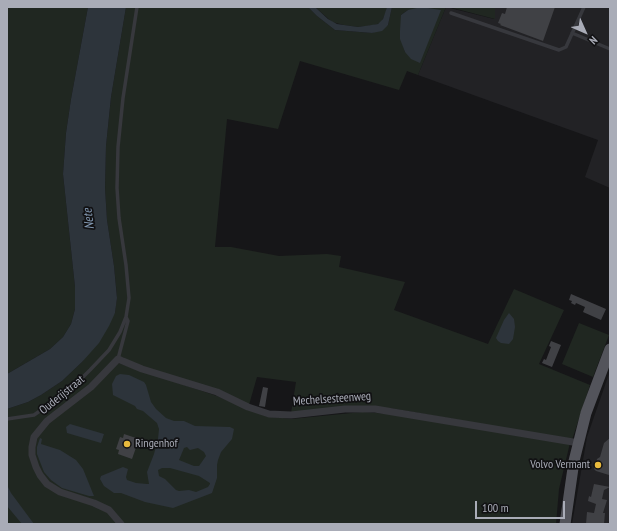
<!DOCTYPE html>
<html>
<head>
<meta charset="utf-8">
<style>
  body { margin:0 }
  #map { position:relative; width:617px; height:531px; overflow:hidden; background:#161618; font-family:"PT Sans Narrow",sans-serif }
  canvas { display:block }
  .frame { position:absolute; inset:0; border:8px solid #a9acb7; pointer-events:none }
  .north { position:absolute; left:565px; top:12px; width:40px; height:40px; -webkit-text-stroke:3px #111113; paint-order:stroke; rotate:135deg; font-size:11px; font-weight:700; line-height:16px; text-align:center; color:#a9acb7 }
  .north::after { content:''; display:block; margin:auto; width:14px; height:18px; background:#a9acb7; clip-path:polygon(50% 0,100% 100%,50% 72%,0 100%) }
  .scale { position:absolute; left:475px; top:501px; width:90px; height:18px; box-sizing:border-box; border:2px solid #a9acb7; border-top:0; padding-left:5px; font-size:12px; line-height:14px; white-space:nowrap; color:#a9acb7; -webkit-text-stroke:3px #111113; paint-order:stroke }
</style>
</head>
<body>
<div id="map">
<canvas width="617" height="531"></canvas>
<div class="frame"></div>
<div class="north">N</div>
<div class="scale">100 m</div>
</div>
<script>
const c = document.querySelector('canvas').getContext('2d');
c.lineJoin = 'round';
function fillPath(path, color) {
  c.fillStyle = color;
  c.fill(path, 'evenodd');
}
function poly(rows) {
  const path = new Path2D();
  for (const r of rows) {
    path.moveTo(r[0], r[1]);
    for (let i = 2; i < r.length; i += 2) path.lineTo(r[i], r[i + 1]);
  }
  return path;
}
function strokePath(path, color, width, dash) {
  c.strokeStyle = color;
  c.lineWidth = width;
  c.lineCap = dash ? 'butt' : 'round';
  c.setLineDash(dash || []);
  c.stroke(path);
}
function label(font, color, halo, rows, align = 'center') {
  c.font = font + ' "PT Sans Narrow",sans-serif';
  c.lineWidth = 3.5;
  c.setLineDash([]);
  c.textBaseline = 'middle';
  c.strokeStyle = halo;
  c.fillStyle = color;
  for (const [text, x, y, turn = 0] of rows) {
    c.save();
    c.translate(x, y);
    c.rotate((+turn || 0) * Math.PI / 180);
    c.textAlign = isNaN(turn) ? turn : align;
    if (halo) c.strokeText(text, 0, 0);
    c.fillText(text, 0, 0);
    c.restore();
  }
}
fillPath(poly([
  [446,7,494,19,495,7,610,7,610,188,585,177,598,140,418,75],
  [610,371,610,524,572,524,587,437]
]), '#222225');
fillPath(poly([
  [7,7,88,7,71,99,66,133,63,174,75,287,75,309,71,324,63,337,50,349,7,374],
  [126,7,308,7,317,16,335,30,372,33,388,25,392,7,446,7,418,75,407,71,399,90,300,61,278,129,227,119,215,247,231,247,279,256,327,254,341,256,339,267,405,282,394,310,488,344,514,289,564,310,539,364,590,385,572,440,390,408,291,413,296,382,257,377,249,405,127,361,123,357,118,363,217,396,265,416,291,419,362,412,392,414,570,443,559,489,556,524,7,524,7,409,28,402,41,395,62,381,82,362,115,313,117,297,114,266,107,220,105,188,106,146,111,97],
  [408,10,405,52,402,42,401,15],
  [315,7,387,7,386,12,381,23,374,25,358,27,344,25,332,22],
  [449,7,495,7,495,19],
  [579,323,609,335,593,377,562,364]
]), '#202721');
fillPath(poly([
  [88,7,126,7,111,97,106,146,105,188,107,220,114,266,117,298,115,313,109,326,99,343,82,362,62,381,41,395,28,402,7,409,7,374,50,349,63,337,71,324,75,309,75,287,63,174,66,133,71,99],
  [308,7,315,7,328,19,337,24,358,27,378,24,383,19,387,7,392,7,388,25,382,31,372,33,335,30,317,16],
  [421,7,441,10,420,63,411,59,405,52,400,39,400,31,401,15,408,10],
  [509,313,514,319,515,327,513,339,509,344,501,343,498,341,496,338,504,320],
  [120,374,129,375,144,382,146,385,151,402,156,409,166,418,174,421,184,421,195,426,230,427,234,429,232,439,221,452,218,460,217,465,217,478,212,493,173,508,145,502,121,493,114,493,104,486,100,479,101,476,123,467,128,469,126,477,127,480,136,483,147,484,149,484,147,472,154,454,158,439,159,429,157,423,143,411,137,409,135,406,113,395,112,384,116,376],
  [187,447,190,450,198,448,204,452,206,456,199,466,194,466,179,460,184,448],
  [162,468,170,468,199,476,210,483,210,484,208,487,196,492,189,490,179,491,176,490,165,479,159,476,158,470],
  [70,424,104,434,101,443,67,433,66,427],
  [40,438,42,439,41,444,60,450,76,460,83,469,94,496,89,496,62,488,51,480,44,472,37,454,37,447],
  [7,485,11,493,34,524,22,524,7,506]
]), '#2d343b');
fillPath(poly([
  [507,7,555,7,543,41,500,25,501,24,498,23,502,13,505,14],
  [571,294,606,309,601,320,583,312,585,307,576,303,575,305,571,303,572,301,569,300],
  [551,341,561,345,552,367,542,363,544,359,546,360,551,347,549,346],
  [263,387,268,388,265,407,259,406],
  [124,434,139,439,132,459,118,454,119,450,116,449,120,437,123,438],
  [610,438,610,471,609,475,596,471,594,469,597,459,600,457,604,443],
  [594,484,610,487,604,490,602,499,607,500,603,513,605,513,604,524,586,524,587,512,594,513,596,504,588,501,589,496,591,497]
]), '#404145');
strokePath(poly([
  [451,13,559,50,566,47,584,7],
  [572,33,610,49],
  [118,359,128,321,126,317],
  [7,419,34,415,70,390,90,370,109,350,120,332,126,317,129,298,126,265,119,218,117,188,118,147,123,98,137,7]
]), '#37383d', 3.5);
strokePath(poly([
  [121,524,109,510,94,503,60,492,47,484,40,475,36,467,32,455,32,447,34,437,47,421,91,387,118,359,142,369,217,392,248,407,269,414,291,415,345,409,375,409,573,442,579,442]
]), '#37383d', 7);
strokePath(poly([
  [565,524,574,461,586,413,610,349]
]), '#53545b', 11);
for (const [x, y, r, color] of [
  [127,444,4,"#e9ba3d"],
  [598,465,4,"#e9ba3d"]
]) {
  const dot = new Path2D();
  dot.arc(x, y, r, 0, 2 * Math.PI);
  c.fillStyle = color;
  c.fill(dot);
  strokePath(dot, '#111113', 1.5);
}
label('12px', '#a9acb7', '#111113', [
  ["Ouderijstraat",62,395,-39],
  ["Mechelsesteenweg",332,399,-4]
]);
label('12px', '#a9acb7', '#111113', [
  ["Ringenhof",135,444],
  ["Volvo Vermant",590,465,"right"]
], 'left');
label('italic 13px', '#8197b0', '#111113', [
  ["Nete",89,219,-97]
]);
</script>
</body>
</html>
